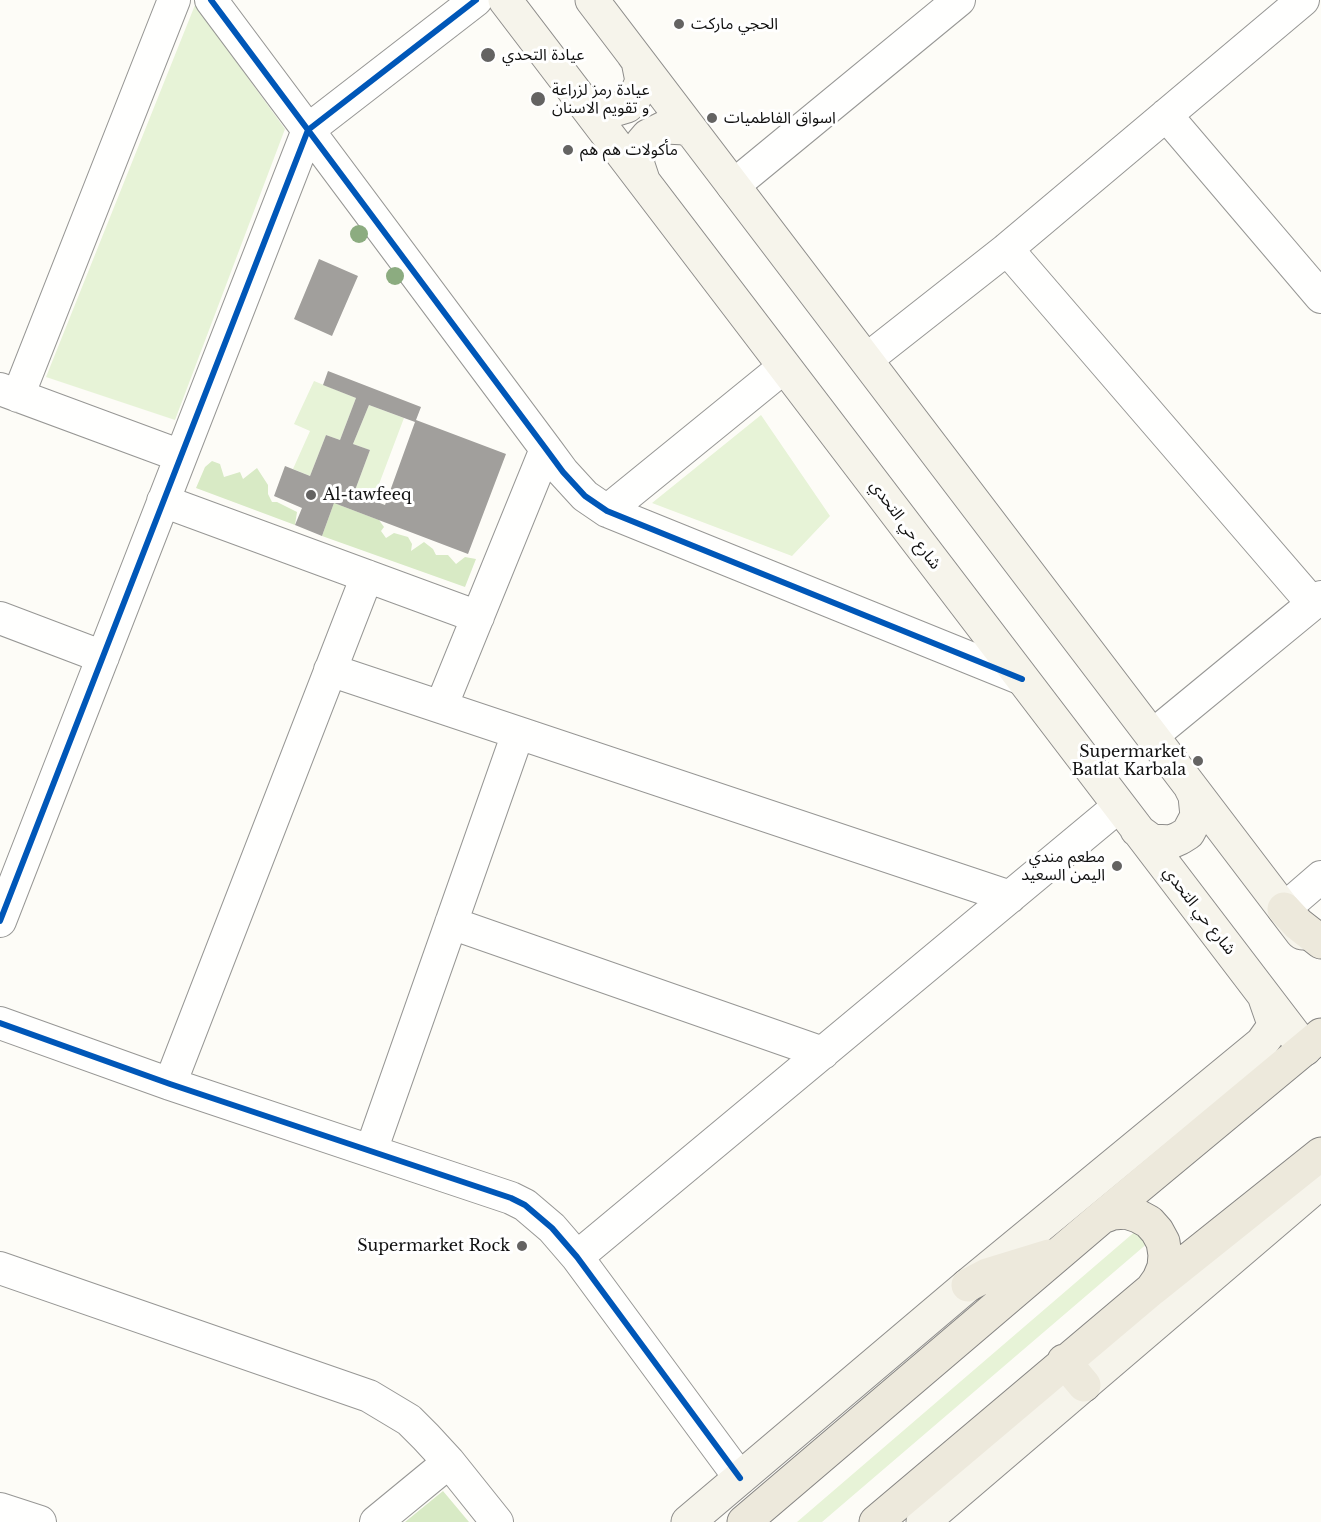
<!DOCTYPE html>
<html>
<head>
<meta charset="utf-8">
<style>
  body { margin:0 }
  canvas { display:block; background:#fdfcf7 }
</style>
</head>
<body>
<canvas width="1321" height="1522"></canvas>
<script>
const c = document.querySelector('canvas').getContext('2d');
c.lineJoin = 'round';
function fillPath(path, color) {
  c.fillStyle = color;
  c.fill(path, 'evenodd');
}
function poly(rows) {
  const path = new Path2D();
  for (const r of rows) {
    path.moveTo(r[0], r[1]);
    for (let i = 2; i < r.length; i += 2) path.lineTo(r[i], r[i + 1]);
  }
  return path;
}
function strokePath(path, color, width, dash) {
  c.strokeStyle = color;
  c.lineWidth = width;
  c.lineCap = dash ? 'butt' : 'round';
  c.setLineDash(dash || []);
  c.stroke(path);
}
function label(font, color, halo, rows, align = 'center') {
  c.font = font + ' "Libre Baskerville","Noto Sans Arabic",serif';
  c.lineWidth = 6;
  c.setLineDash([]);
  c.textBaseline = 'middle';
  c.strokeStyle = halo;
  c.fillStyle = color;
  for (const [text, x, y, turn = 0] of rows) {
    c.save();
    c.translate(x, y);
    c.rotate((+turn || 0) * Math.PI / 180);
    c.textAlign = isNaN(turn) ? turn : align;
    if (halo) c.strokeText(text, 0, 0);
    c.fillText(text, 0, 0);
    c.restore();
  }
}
fillPath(poly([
  [195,5,285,129,175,420,46,377],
  [314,381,356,398,340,440,326,435,310,476,293,469,310,431,294,424],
  [369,405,404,418,373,500,354,493,370,450,353,444],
  [761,415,830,516,792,556,652,503],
  [1138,1229,1149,1242,822,1522,797,1522]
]), '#e7f3d7');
fillPath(poly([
  [212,461,220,464,224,477,240,472,243,479,257,468,268,485,268,494,272,502,277,502,297,512,295,525,196,488,205,467],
  [334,503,379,520,384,527,381,531,386,538,394,533,408,537,412,544,411,551,424,542,433,549,436,555,448,555,456,564,465,557,476,559,465,587,322,536],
  [443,1491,469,1522,405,1522]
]), '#d8eac5');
fillPath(poly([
  [319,259,358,276,332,336,294,319],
  [328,371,421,407,416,420,506,454,468,554,334,503,322,536,295,525,302,508,274,496,285,466,310,476,326,435,340,440,356,398,323,385],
  [369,405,415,422,385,505,354,493,370,450,353,444]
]), '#a19f9c');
const street = poly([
  [211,0,546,449,563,472,585,496,607,511,1022,679],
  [1166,115,1321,297],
  [733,186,959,0],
  [1007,249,1313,604],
  [866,360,1007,249,1303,0],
  [0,389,181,456],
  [18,396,174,0],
  [163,501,478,617],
  [607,511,784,367],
  [0,618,103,657],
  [330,670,1010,897],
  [441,707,546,449],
  [1152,736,1321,597],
  [1284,909,1321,877],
  [0,921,308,130,476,0],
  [451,923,823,1053],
  [0,1023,170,1084,511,1198,525,1205,552,1228,577,1257,740,1478],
  [170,1084,367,576],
  [371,1151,518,733],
  [577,1257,1119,806],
  [0,1268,369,1396,409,1420,426,1437,449,1462,497,1522],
  [0,1509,40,1522],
  [376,1522,449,1462]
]);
const secondary = poly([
  [505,0,1305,1049],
  [592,0,1302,933],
  [581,99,588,106,607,112,627,106,634,99,642,81,638,61,633,54],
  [643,180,637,162,642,143,648,136,666,127,685,128,693,133],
  [1137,830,1152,841,1171,842,1180,838,1188,833,1197,816,1195,796,1191,788],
  [688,1522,968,1285,1262,1043,1272,1029,1273,1021,1265,998],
  [923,1522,1321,1182]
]);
const primary = poly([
  [1284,909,1298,924,1321,942],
  [1102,1217,1113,1213,1126,1212,1138,1216,1149,1222,1157,1231,1163,1242,1165,1255,1164,1267,1159,1279,1152,1289],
  [968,1285,987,1275,1049,1256],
  [1064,1361,1084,1385],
  [744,1522,1102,1217,1321,1035],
  [876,1522,1152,1289,1321,1154]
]);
strokePath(street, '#979795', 34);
strokePath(secondary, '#8e8d8b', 35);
strokePath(primary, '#858482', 35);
strokePath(street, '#fffffe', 32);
strokePath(secondary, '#f6f4eb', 33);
strokePath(primary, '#ede9dc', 33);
strokePath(poly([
  [211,0,546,449,563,472,585,496,607,511,1022,679],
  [0,921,308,130,476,0],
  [0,1023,170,1084,511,1198,525,1205,552,1228,577,1257,740,1478]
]), '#0057b8', 6);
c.fillStyle = '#8cac80';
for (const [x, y] of [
  [359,234],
  [395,276]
]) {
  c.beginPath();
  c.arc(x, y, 9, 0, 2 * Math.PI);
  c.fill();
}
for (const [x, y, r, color] of [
  [679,24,6,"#646362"],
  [488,55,8,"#646362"],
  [538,99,8,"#646362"],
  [712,118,6,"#646362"],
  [568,150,6,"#646362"],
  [311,495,6,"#646362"],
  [1198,761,6,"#646362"],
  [1117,866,6,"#646362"],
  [522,1246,6,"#646362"]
]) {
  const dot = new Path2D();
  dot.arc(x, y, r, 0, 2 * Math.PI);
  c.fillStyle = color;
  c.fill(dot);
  strokePath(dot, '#fff', 2);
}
label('16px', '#111', '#fff', [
  ["الحجي ماركت",691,24],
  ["عيادة التحدي",502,55],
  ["عيادة رمز لزراعة",552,90],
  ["و تقويم الاسنان",552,108],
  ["اسواق الفاطميات",724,118],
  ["مأكولات هم هم",580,150],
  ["Al-tawfeeq",323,495],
  ["Supermarket",1186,752,"right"],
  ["Batlat Karbala",1186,770,"right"],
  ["مطعم مندي",1105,857,"right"],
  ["اليمن السعيد",1105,875,"right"],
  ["Supermarket Rock",510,1246,"right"]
], 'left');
label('16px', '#111', '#fff', [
  ["شارع حي التحدي",905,525,53],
  ["شارع حي التحدي",1199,911,52]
]);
</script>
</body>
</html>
